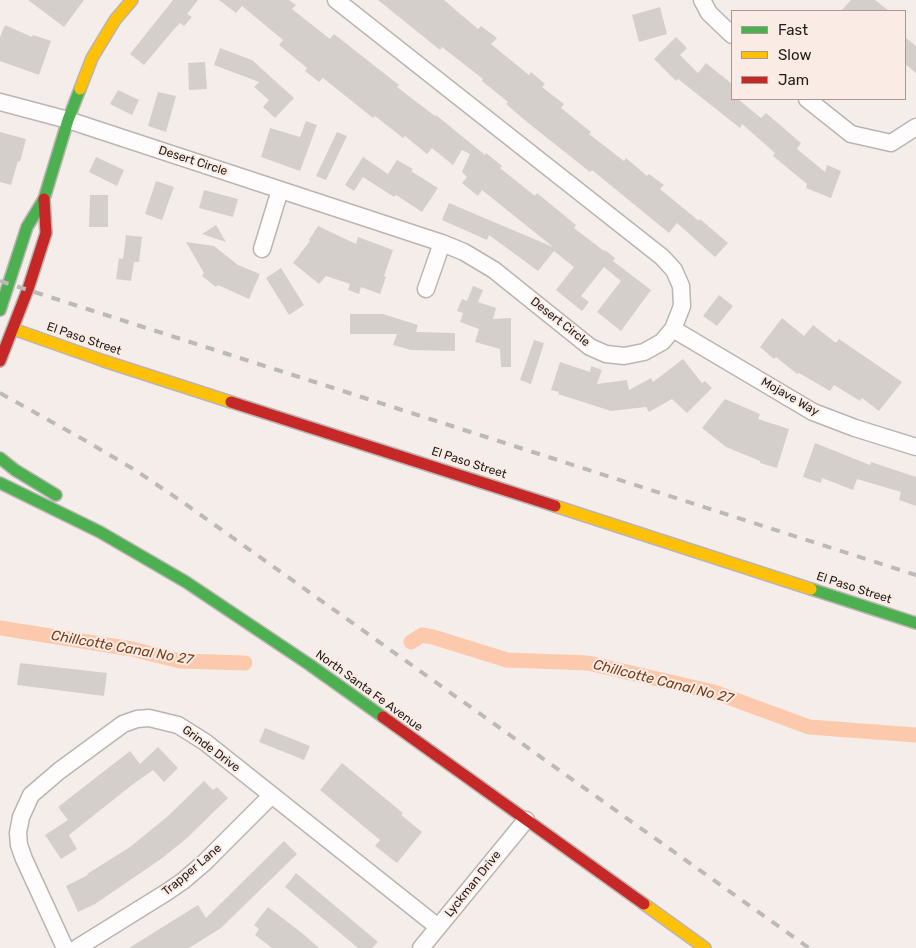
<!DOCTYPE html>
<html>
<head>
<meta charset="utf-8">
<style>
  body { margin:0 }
  #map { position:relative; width:916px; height:948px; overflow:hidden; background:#f5ede9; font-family:Rubik,sans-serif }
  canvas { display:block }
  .legend { position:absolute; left:731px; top:10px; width:175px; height:90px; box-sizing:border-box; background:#faece4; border:1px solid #a49993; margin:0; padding:6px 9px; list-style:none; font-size:15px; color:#221d1a }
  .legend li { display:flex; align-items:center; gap:10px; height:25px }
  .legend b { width:25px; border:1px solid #a49993 }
</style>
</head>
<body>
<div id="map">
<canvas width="916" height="948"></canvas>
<ul class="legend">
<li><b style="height:6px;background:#4caf50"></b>Fast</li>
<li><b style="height:6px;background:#ffc107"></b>Slow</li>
<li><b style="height:6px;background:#c62828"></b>Jam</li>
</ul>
</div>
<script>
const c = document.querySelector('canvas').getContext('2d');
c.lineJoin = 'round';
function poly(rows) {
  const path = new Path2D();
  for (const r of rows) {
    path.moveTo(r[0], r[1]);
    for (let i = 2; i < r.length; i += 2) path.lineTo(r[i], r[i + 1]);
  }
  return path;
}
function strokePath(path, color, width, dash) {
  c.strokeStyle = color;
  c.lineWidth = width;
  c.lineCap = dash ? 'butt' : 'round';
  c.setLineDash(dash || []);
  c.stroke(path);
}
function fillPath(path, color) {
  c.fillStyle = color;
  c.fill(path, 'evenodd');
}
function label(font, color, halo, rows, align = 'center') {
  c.font = font + ' Rubik,sans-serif';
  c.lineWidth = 4;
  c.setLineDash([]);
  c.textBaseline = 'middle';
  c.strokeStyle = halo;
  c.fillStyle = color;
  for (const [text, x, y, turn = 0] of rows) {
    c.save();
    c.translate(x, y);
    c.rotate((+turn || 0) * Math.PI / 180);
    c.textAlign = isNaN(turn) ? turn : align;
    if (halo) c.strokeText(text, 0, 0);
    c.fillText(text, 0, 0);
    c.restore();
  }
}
strokePath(poly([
  [0,628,132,649,180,661,245,663],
  [411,642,422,635,433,637,507,660,588,663,714,692,809,727,916,735]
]), '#fcc9ac', 15);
fillPath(poly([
  [28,0,84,0,64,27],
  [173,0,198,0,187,14,192,17,184,26,180,23,175,28,144,65,130,54],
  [219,0,289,0,296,5,292,9,330,39,334,34,399,85,397,87,435,116,436,115,485,155,486,153,502,166,500,168,535,196,537,193,576,225,574,228,604,251,605,250,615,258,613,261,651,290,621,331,597,312,621,281,604,267,581,296,589,302,582,311,556,290,574,267,554,251,538,271,489,235,487,240,442,220,449,203,553,247,482,190,478,196,462,183,467,177,462,172,470,154,462,150,453,165,432,148,427,154,405,136,403,138,375,116,373,118,323,78,319,82,305,71,307,68,279,45,283,40,242,6,236,13],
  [378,0,444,0,478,29,481,26,497,38,491,44,529,75,531,72,545,84,542,87,564,104,561,108,591,132,589,134,624,161,626,158,647,176,649,174,664,185,660,189,699,221,700,219,728,243,715,257,677,223,669,233,592,170,590,172,527,122,506,104,508,102,482,81,483,79,442,47,440,50],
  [851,0,875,0,889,11,841,11],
  [660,7,667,34,639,42,632,15],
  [5,25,32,37,33,35,51,41,39,75,0,61,0,37],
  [676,37,687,48,680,55,698,73,706,63,732,84,732,99,738,99,761,118,766,113,801,143,797,149,825,172,827,165,841,171,831,198,806,188,807,184,773,156,775,153,742,124,740,128,678,79,676,81,654,59],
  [905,37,916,46,916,73,905,64],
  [220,48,252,60,294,98,275,118,263,107,269,100,254,87,259,82,214,65],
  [205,62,207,89,189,90,188,63],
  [118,90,139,100,132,115,110,104],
  [158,92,176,96,166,132,148,126],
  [306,121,317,125,300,171,261,157,270,128,300,137],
  [0,132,26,139,20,162,18,161,11,185,0,182],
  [337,132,347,136,326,180,316,176],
  [96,157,124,170,117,186,89,172],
  [363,157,388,174,397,160,413,169,411,171,438,188,422,212,396,195,394,197,363,177,354,191,345,185],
  [156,181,174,187,162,220,145,214],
  [204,190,238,199,233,217,199,208],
  [90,195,108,195,108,227,89,227],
  [216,225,226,242,202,234],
  [318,226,356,244,358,237,393,250,384,276,386,277,380,294,361,287,359,294,348,290,350,284,326,276,319,284,293,263,310,241,309,240],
  [126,235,142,237,139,262,134,262,131,281,116,279,119,258,123,259],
  [186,242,214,246,238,265,260,274,249,299,218,285,216,287,202,276,204,273],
  [281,268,304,305,289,315,266,278],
  [473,286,483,290,478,302,496,308,493,319,511,318,511,367,501,367,500,349,475,342,479,329,460,322,463,313,457,311,462,299,467,301],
  [719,295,733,306,717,326,703,316],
  [350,314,383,314,418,325,416,332,455,333,455,351,411,350,393,345,397,334,350,334],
  [782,318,804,336,813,325,836,343,839,339,902,382,879,411,862,398,860,401,834,385,830,391,799,373,797,374,776,357,774,359,760,347],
  [534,340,544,343,531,384,520,380],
  [683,359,702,383,705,381,712,388,687,413,672,399,649,412,646,407,611,411,558,394,559,392,551,390,560,362,590,372,591,366,602,370,597,384,627,380,629,390,651,378,653,382],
  [725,399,760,414,758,419,789,429,777,468,760,463,760,461,726,447,702,428],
  [815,443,870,465,871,462,916,477,916,506,899,500,901,492,857,479,853,490,822,478,821,483,803,477],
  [20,663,107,673,104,696,17,685],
  [265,728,310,746,304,760,259,742],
  [158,747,178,768,164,782,153,770,132,785,69,835,77,849,61,859,45,835,68,820,58,807,130,751,140,764],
  [342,763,403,813,401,815,422,832,397,863,375,846,380,840,320,790],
  [204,781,213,790,217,787,228,798,186,839,161,859,95,904,78,912,66,886,88,875,87,874,130,847,168,816],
  [284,841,297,854,221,928,189,948,129,948,198,905,206,918],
  [296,873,378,942,372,948,358,948,285,887],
  [268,907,302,933,319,948,272,948,255,935,259,929,254,925]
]), '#d5cfcb');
const street = poly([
  [702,0,709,13,732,35],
  [807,99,851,134,891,143,916,127],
  [0,102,68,120,442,243,464,252,494,270,590,347,606,354,624,356,644,352,662,342,673,329,682,306,681,286,674,270,662,257,336,0],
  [262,249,280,190],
  [426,289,442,243],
  [673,329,813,412,855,428,916,447],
  [65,948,24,859,19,845,18,833,21,817,31,795,59,771,123,724,137,719,149,718,178,725,205,742,438,927],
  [77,948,167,892,183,881,204,863,271,796],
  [421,948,526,820]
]);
const fast = poly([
  [0,310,27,227,44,199,68,120,80,89],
  [0,458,15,470,56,495],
  [0,483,100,532,186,582,310,665,383,717],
  [811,589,916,623]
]);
const slow = poly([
  [80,89,92,58,115,20,132,0],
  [13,329,104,361,231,402],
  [555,506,811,589],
  [644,904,705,948]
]);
const jam = poly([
  [0,361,28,289,46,233,44,199],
  [231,402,555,506],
  [383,717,644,904]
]);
strokePath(street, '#bbb5b1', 19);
strokePath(fast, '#bbb5b1', 14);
strokePath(slow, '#bbb5b1', 14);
strokePath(jam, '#bbb5b1', 14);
strokePath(street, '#fefcfc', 16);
strokePath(fast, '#4caf50', 11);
strokePath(slow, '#ffc107', 11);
strokePath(jam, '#c62828', 11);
strokePath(poly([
  [0,281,916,575],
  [0,393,86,441,135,470,184,503,809,948]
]), '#bcbab9', 4, [9, 9]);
label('12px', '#221d1a', '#faece4', [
  ["Desert Circle",193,161,18],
  ["Desert Circle",560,322,38],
  ["El Paso Street",84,339,19],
  ["Mojave Way",790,397,30],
  ["El Paso Street",469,463,18],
  ["El Paso Street",854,588,18],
  ["North Santa Fe Avenue",369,691,36],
  ["Grinde Drive",211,749,37],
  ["Trapper Lane",192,870,-40],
  ["Lyckman Drive",473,884,-51]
]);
label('italic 14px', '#753f1c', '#faece4', [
  ["Chillcotte Canal No 27",122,648,10],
  ["Chillcotte Canal No 27",663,682,14]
]);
</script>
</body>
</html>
